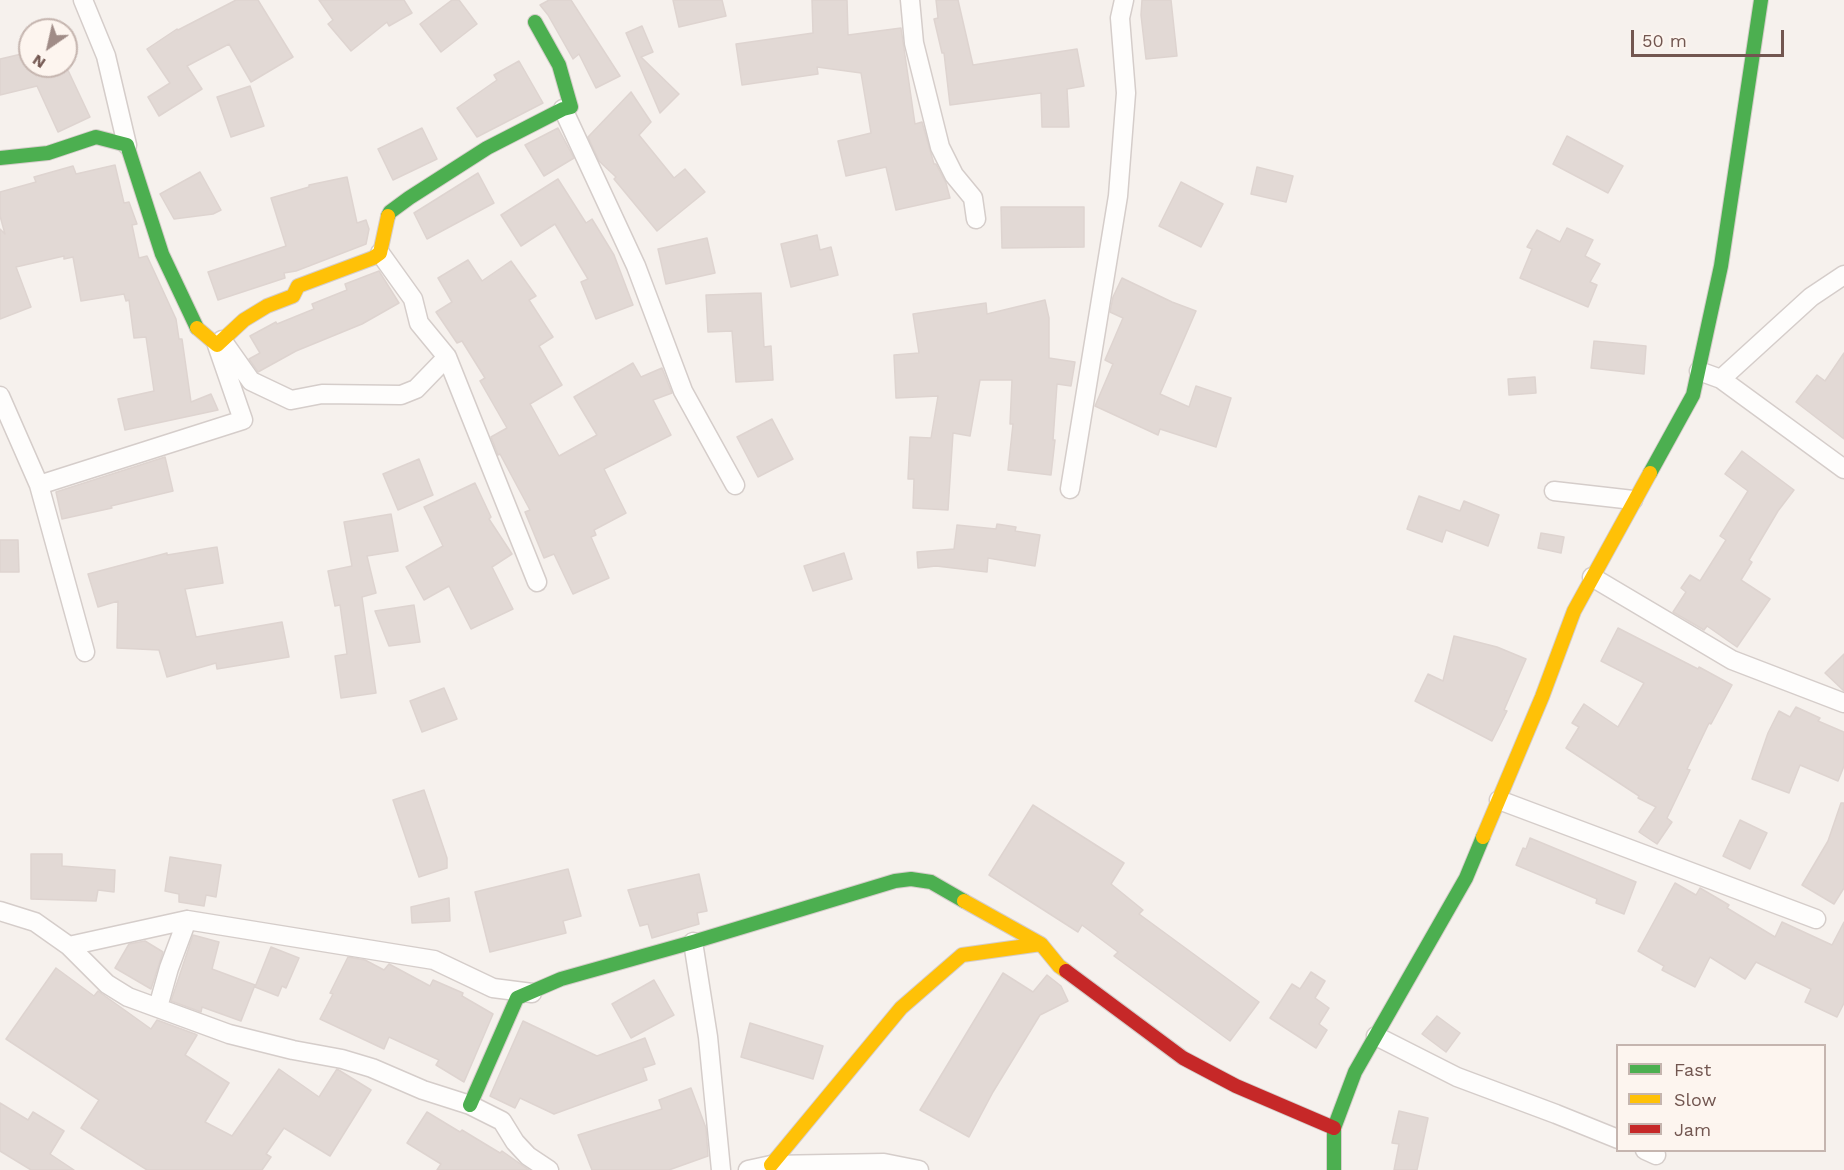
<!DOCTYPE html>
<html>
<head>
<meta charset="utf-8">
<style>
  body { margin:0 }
  #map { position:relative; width:1844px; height:1170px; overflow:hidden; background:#f6f1ed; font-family:"Work Sans",sans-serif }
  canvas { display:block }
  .legend { position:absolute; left:1616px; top:1044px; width:210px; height:108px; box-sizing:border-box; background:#fdf5ef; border:2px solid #c5b5af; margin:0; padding:8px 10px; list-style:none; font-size:18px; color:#725650 }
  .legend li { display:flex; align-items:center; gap:12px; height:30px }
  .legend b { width:30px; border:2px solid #c5b5af }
  .north { position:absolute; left:18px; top:18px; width:60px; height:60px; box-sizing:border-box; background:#fdf5ef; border:2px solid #c5b5af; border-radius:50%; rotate:214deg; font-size:16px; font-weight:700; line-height:24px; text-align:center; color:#725650 }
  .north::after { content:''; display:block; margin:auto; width:21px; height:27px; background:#a08c87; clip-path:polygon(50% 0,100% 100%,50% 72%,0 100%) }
  .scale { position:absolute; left:1631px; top:30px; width:153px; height:27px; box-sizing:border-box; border:3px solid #725650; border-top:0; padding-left:8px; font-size:18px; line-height:21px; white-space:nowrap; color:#725650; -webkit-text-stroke:4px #fdf5ef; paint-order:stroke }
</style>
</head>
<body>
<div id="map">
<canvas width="1844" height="1170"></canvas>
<ul class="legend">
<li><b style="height:8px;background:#4caf50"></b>Fast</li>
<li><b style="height:8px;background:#ffc107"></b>Slow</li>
<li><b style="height:8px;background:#c62828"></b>Jam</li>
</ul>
<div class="north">N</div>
<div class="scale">50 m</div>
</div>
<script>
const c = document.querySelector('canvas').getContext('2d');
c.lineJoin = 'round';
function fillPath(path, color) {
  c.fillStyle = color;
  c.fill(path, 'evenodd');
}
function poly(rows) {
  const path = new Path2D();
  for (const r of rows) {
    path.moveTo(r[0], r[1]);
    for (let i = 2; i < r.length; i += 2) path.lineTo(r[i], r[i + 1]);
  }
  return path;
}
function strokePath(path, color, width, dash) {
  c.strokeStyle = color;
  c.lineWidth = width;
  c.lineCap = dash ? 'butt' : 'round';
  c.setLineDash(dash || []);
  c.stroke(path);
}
const building = poly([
  [236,0,258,0,293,57,251,82,229,44,187,66,202,89,159,116,148,97,170,83,147,49,177,29,178,30,236,0],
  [319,0,404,0,412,13,389,26,387,22,351,51,328,24,333,20,319,0],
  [452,0,459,0,477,24,441,52,420,24,452,0],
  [549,0,571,0,620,76,596,88,579,54,573,59,548,15,540,5,549,0],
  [673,0,722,0,726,16,679,27,673,0],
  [812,0,847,0,848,35,901,28,915,124,922,122,934,164,936,164,946,183,950,198,896,210,886,167,846,176,838,141,871,133,861,73,817,67,818,74,742,85,736,44,813,33,812,0],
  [936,0,958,0,973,65,1077,49,1084,86,1067,89,1069,127,1042,127,1041,93,950,105,944,53,942,53,934,19,938,18,936,0],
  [1142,0,1171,0,1177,56,1146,59,1141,15,1142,0],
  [642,26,653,52,641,57,679,94,660,113,626,33,642,26],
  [30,52,30,66,66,66,90,117,58,132,37,86,0,95,0,59,30,52],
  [519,61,543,103,477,137,457,108,497,80,494,75,519,61],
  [250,86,264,126,231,137,217,97,250,86],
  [631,92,651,122,639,135,674,178,685,169,705,192,657,231,614,179,616,177,599,161,588,137,631,92],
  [422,128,437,159,393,180,378,149,422,128],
  [558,128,574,158,544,176,525,145,558,128],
  [1567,136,1623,166,1608,193,1553,164,1567,136],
  [115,165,124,203,129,202,137,224,132,225,139,258,147,256,176,319,179,339,182,339,191,402,211,394,218,410,125,430,118,399,154,391,146,337,134,338,129,300,126,301,124,294,81,301,73,257,64,259,64,256,16,267,31,307,0,319,0,229,5,234,0,216,0,192,36,182,34,177,73,166,76,174,115,165],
  [1257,167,1293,176,1286,202,1251,194,1257,167],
  [200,172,221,210,213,214,174,219,160,194,200,172],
  [478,173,494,203,427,239,414,213,478,173],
  [347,177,357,223,366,220,369,229,366,244,296,271,284,273,285,278,218,300,208,272,286,246,271,198,309,187,309,185,347,177],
  [558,179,586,223,592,219,614,255,633,305,596,319,581,282,588,279,555,224,521,246,501,215,558,179],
  [1181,182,1223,204,1201,247,1159,226,1181,182],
  [1001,207,1084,207,1084,247,1002,248,1001,207],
  [1567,228,1593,240,1585,256,1600,264,1590,282,1597,285,1588,307,1520,278,1532,249,1527,247,1537,230,1560,242,1567,228],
  [817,235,820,250,831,247,838,275,791,287,781,244,817,235],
  [707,238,715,273,666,284,658,249,707,238],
  [468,260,482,281,511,261,536,296,529,300,553,337,539,346,562,385,530,404,559,456,597,435,574,397,633,363,641,377,662,368,672,393,653,400,671,435,604,469,626,513,594,530,596,535,591,537,609,578,573,594,554,554,544,558,525,512,530,510,500,454,498,455,491,437,507,428,480,381,485,378,462,341,457,343,436,312,452,302,438,278,468,260],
  [379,271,399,303,362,324,296,351,258,372,249,359,260,353,250,336,276,322,277,324,314,309,312,304,347,290,345,284,379,271],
  [1122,278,1172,302,1196,311,1160,394,1189,407,1196,386,1231,398,1216,447,1160,429,1158,435,1095,406,1113,364,1105,360,1123,318,1110,312,1113,297,1122,278],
  [761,293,764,347,771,346,773,380,736,382,732,331,708,332,706,295,761,293],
  [1045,300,1049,318,1049,358,1075,362,1071,386,1057,384,1053,440,1055,440,1051,475,1008,470,1013,424,1010,424,1012,380,980,380,970,436,953,433,948,510,913,508,914,479,908,479,910,437,931,438,938,396,896,398,894,355,919,353,913,314,986,303,987,314,1045,300],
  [1594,341,1646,346,1644,374,1591,368,1594,341],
  [1844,353,1844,439,1796,402,1817,375,1825,381,1844,353],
  [1535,377,1536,393,1509,395,1508,379,1535,377],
  [772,419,793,459,758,477,737,437,772,419],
  [1742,451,1794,490,1778,511,1749,560,1752,562,1741,580,1770,599,1737,647,1707,626,1704,630,1673,612,1686,592,1681,588,1690,575,1700,581,1726,540,1720,536,1748,491,1725,474,1742,451],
  [165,457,173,491,111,506,112,508,62,519,56,492,165,457],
  [419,459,433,495,398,510,383,474,419,459],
  [475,483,491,517,489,519,512,554,492,567,513,609,471,629,449,586,424,600,406,567,443,546,424,507,475,483],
  [1419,496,1460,511,1464,501,1499,515,1488,546,1446,530,1442,542,1407,529,1419,496],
  [391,514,398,551,367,556,376,593,362,597,376,693,341,698,335,656,347,654,340,605,335,606,328,571,352,566,344,522,391,514],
  [997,524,1016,527,1015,531,1040,535,1035,566,988,558,987,572,936,566,918,568,917,552,954,549,957,525,996,529,997,524],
  [1541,533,1564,537,1561,553,1538,548,1541,533],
  [0,540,18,540,19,572,0,572,0,540],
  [217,547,223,583,185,589,196,637,282,622,289,657,217,669,216,663,167,677,159,650,117,648,118,601,98,607,88,574,167,553,167,555,217,547],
  [844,553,852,579,813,591,804,566,844,553],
  [414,605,420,642,389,646,375,611,414,605],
  [1618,628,1698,669,1699,667,1732,685,1711,724,1709,723,1687,769,1690,770,1667,818,1672,822,1657,844,1639,832,1656,807,1638,798,1639,796,1566,748,1579,727,1572,723,1584,704,1618,727,1644,683,1601,661,1618,628],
  [1454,636,1497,647,1526,659,1504,710,1507,711,1492,741,1415,701,1428,674,1443,681,1454,636],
  [1844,654,1844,691,1825,673,1844,654],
  [444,688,457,719,422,732,410,701,444,688],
  [1796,707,1820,718,1818,721,1844,732,1844,766,1838,781,1800,765,1789,793,1752,779,1768,733,1779,711,1790,717,1796,707],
  [424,790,447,858,447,868,419,877,393,800,424,790],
  [1841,803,1844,803,1844,888,1834,904,1802,885,1828,841,1841,803],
  [1033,805,1124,863,1111,884,1143,910,1139,914,1259,1002,1230,1041,1114,956,1118,952,1082,925,1078,932,989,875,1033,805],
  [1740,820,1767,833,1750,869,1723,856,1740,820],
  [1530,838,1636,882,1624,914,1596,903,1597,899,1516,865,1523,848,1526,849,1530,838],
  [31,854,62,854,62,866,115,870,114,892,98,890,96,901,31,899,31,854],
  [170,857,221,865,216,897,206,895,204,906,179,902,179,894,165,891,170,857],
  [568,869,581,916,563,921,566,933,490,952,475,892,568,869],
  [699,874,707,911,697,913,699,924,652,938,648,924,640,926,628,890,699,874],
  [1675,883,1696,895,1700,888,1729,905,1727,908,1775,937,1782,922,1832,945,1844,922,1844,1003,1837,1017,1805,1002,1811,989,1756,962,1745,979,1710,957,1695,987,1662,970,1664,966,1638,951,1675,883],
  [449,898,450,921,412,923,411,907,449,898],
  [193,935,219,942,212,969,255,985,241,1021,202,1007,201,1012,171,1001,193,935],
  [145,941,163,952,151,989,115,968,129,944,145,941],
  [271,947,299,958,286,988,282,986,278,996,255,987,271,947],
  [348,957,365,960,384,970,389,964,430,986,433,980,463,993,462,996,493,1014,464,1082,436,1065,439,1060,389,1037,384,1049,320,1019,333,994,330,993,348,957],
  [56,968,94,996,98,991,151,1029,157,1020,195,1034,197,1035,185,1055,229,1083,205,1122,232,1136,279,1069,319,1097,337,1069,371,1090,330,1156,284,1128,266,1154,271,1157,262,1170,147,1170,81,1128,99,1100,6,1039,56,968],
  [1311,972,1325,981,1315,998,1329,1008,1319,1024,1327,1030,1316,1048,1270,1018,1292,984,1300,989,1311,972],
  [1003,973,1033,992,1047,975,1061,986,1068,1001,1040,1015,993,1092,969,1137,920,1110,1003,973],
  [654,980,674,1015,631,1038,612,1004,654,980],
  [1437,1016,1460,1033,1446,1052,1422,1034,1437,1016],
  [523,1021,597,1056,645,1038,655,1064,643,1068,647,1080,554,1114,520,1098,515,1108,490,1096,523,1021],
  [750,1023,823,1046,813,1079,741,1057,750,1023],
  [691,1088,706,1128,708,1156,669,1170,592,1170,578,1135,662,1109,659,1100,691,1088],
  [0,1103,28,1120,33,1112,64,1131,50,1154,74,1170,31,1170,0,1151,0,1103],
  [1399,1111,1428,1118,1417,1170,1394,1170,1399,1144,1392,1143,1399,1111],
  [427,1112,460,1132,462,1130,500,1153,502,1151,529,1170,437,1170,441,1164,407,1143,427,1112]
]);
fillPath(building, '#e2d9d5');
strokePath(building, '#ded4d0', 1.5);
const street = poly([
  [83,0,106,56,127,145],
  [910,0,914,43,940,147,954,175,973,198,976,219],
  [563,109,636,266,683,391,735,485],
  [222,340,251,381,291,400,322,394,401,395,416,389,447,357,419,323,413,299,380,253],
  [447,357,537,582],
  [1699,371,1721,379,1844,469],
  [1721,379,1811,297,1844,275],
  [0,396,39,485,85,652],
  [39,485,243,420,217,345],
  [1070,489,1118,196,1126,93,1120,18,1124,0],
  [1554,491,1633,500],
  [1592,577,1732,660,1844,703],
  [1499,800,1816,919],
  [0,911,35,922,69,946,107,984,128,997,229,1034,293,1050,342,1059,372,1068,423,1090,470,1105,502,1121,515,1142,528,1156,549,1170],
  [693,942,708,1037,721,1170],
  [69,946,187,920,434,960,493,988,532,993],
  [158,1007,169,968,187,920],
  [1376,1036,1457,1077,1556,1114,1618,1139],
  [1645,1150,1656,1155],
  [748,1170,771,1165,884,1163,919,1170]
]);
const fast = poly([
  [0,158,48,153,96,137,127,145,162,254,197,328],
  [388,216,390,212,409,198,487,148,563,109,571,107,559,65,535,22],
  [1650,473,1693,395,1721,266,1761,0],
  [470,1105,517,998,561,979,693,942,895,881,911,879,931,882,964,901],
  [1334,1170,1334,1128,1355,1072,1466,878,1483,837]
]);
const slow = poly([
  [197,328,217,345,244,320,267,306,293,296,298,286,373,258,380,253,388,216],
  [1483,837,1542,697,1574,611,1650,473],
  [964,901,1041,944],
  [771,1165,901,1008,962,955,1041,944,1059,966,1066,971]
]);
const jam = poly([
  [1066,971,1183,1058,1236,1086,1334,1128]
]);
strokePath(street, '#d5cdca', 21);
strokePath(fast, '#d5cdca', 16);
strokePath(slow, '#d5cdca', 16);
strokePath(jam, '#d5cdca', 16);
strokePath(street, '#fefdfc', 18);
strokePath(fast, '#4caf50', 14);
strokePath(slow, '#ffc107', 14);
strokePath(jam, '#c62828', 14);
</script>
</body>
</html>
